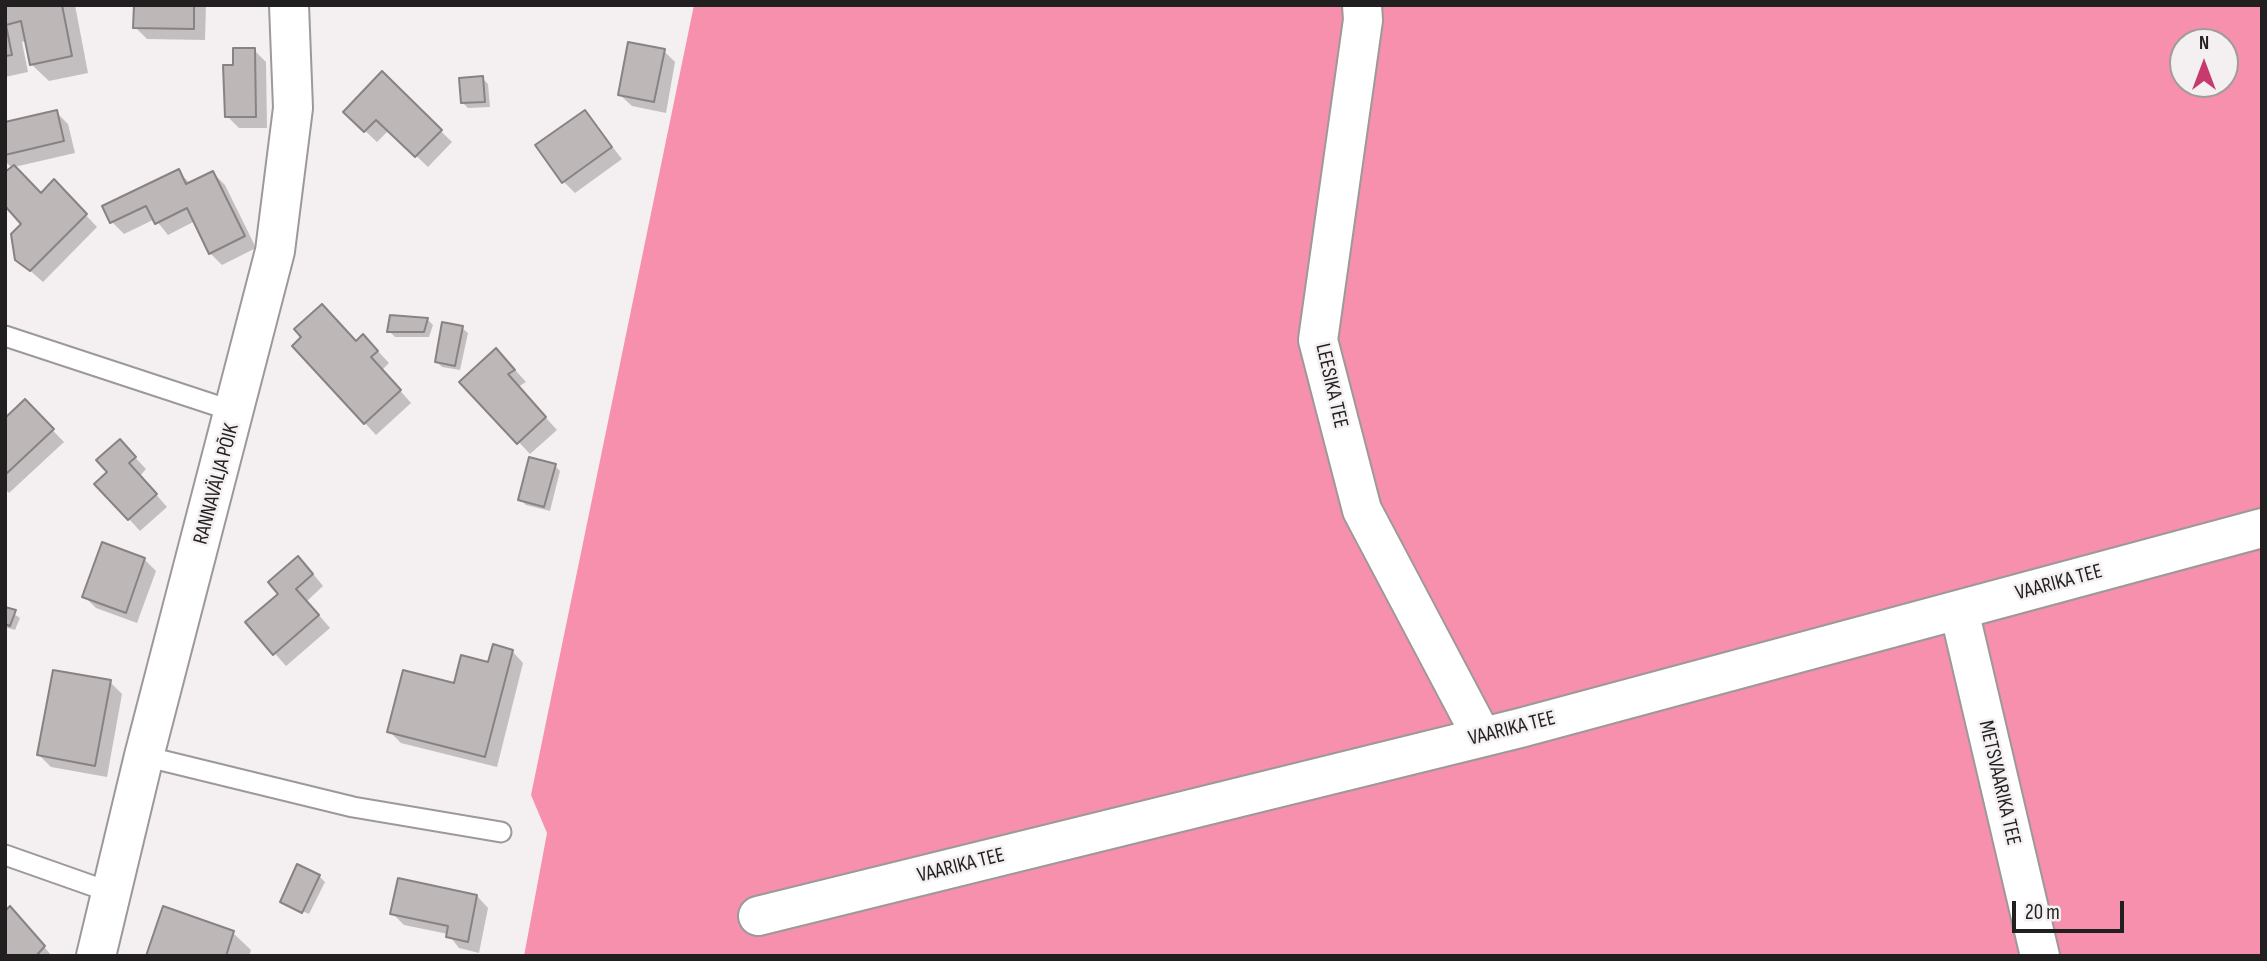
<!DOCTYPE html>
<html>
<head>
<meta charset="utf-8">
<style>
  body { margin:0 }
  #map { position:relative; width:2267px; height:961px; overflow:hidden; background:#f4eff0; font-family:"Sofia Sans Condensed",sans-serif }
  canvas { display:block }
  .frame { position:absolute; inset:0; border:7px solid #211f1f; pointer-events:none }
  .north { position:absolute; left:2169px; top:28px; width:70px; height:70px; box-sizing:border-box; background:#f4eff0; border:2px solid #a09c9c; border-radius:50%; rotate:0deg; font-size:19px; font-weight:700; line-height:28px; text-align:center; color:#211f1f }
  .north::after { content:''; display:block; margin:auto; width:24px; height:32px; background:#c63a6e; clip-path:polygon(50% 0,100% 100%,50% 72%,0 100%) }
  .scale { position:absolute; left:2012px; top:901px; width:112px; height:32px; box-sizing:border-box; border:4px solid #211f1f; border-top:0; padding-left:9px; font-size:21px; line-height:24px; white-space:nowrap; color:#211f1f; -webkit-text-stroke:5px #f4eff0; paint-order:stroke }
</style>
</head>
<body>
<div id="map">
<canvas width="2267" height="961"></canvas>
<div class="frame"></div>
<div class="north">N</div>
<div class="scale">20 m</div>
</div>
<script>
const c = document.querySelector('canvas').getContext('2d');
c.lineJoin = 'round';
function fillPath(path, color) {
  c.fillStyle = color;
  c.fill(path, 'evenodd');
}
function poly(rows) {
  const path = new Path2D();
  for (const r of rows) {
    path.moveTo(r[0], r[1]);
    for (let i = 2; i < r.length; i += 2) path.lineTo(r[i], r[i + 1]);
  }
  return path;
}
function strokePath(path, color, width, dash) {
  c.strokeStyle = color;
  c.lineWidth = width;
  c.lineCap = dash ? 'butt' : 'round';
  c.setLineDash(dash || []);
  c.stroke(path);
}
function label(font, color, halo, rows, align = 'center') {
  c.font = font + ' "Sofia Sans Condensed",sans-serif';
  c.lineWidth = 5;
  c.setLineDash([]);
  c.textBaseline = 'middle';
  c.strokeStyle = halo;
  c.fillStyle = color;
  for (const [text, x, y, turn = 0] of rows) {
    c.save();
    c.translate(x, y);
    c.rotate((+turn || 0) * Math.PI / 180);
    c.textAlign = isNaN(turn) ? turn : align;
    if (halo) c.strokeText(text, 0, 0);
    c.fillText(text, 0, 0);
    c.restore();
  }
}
fillPath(poly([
  [694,5,2262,5,2262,956,524,956,547,833,531,795],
  [2183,42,2225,42,2225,84,2183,84]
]), '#f690ad');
fillPath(poly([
  [5,5,75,5,88,73,49,81,31,64,27,41,22,42,28,72,5,77],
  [135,5,206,5,205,40,147,39,135,27],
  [254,50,266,62,267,128,239,128,227,116,235,66],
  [664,51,675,62,666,113,632,106,620,95],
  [382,74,452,142,428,167,389,130,377,142,345,112],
  [482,78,488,84,490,107,468,108,463,103],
  [56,112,68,124,75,153,14,167,41,195,66,194,97,227,43,282,17,259,23,224,12,168,5,161,5,124],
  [585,112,622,159,575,193,563,181],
  [178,172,191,184,213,173,225,185,256,248,222,265,210,253,195,221,168,235,155,219,124,234,112,222,105,207],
  [427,319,433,325,429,337,395,337,389,331],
  [462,328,468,333,460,370,442,367,436,361],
  [356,343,375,348,389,363,382,370,411,403,376,435,365,423],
  [508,362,526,382,518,387,557,430,530,454,462,382],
  [25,402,64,442,9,493,5,489,5,420],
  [131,453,146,469,140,476,167,507,140,531,129,519,110,472],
  [555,466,560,471,550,511,526,505,520,499],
  [144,559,156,571,137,623,96,608,84,596],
  [310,570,323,586,307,601,330,628,286,666,247,622],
  [5,608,20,618,15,630,5,627],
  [512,651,523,663,497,767,401,743,389,731],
  [110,682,122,694,107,777,51,767,39,755],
  [319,876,325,882,309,914,282,902],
  [477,896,488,908,479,953,459,948,448,934,404,925,392,913],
  [164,909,233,933,251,950,249,956,148,956],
  [21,920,52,956,5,956]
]), '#0003');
const building = poly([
  [5,5,62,5,72,56,30,65,21,21,6,25,12,55,5,56,5,5],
  [134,5,194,5,194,29,133,28,134,5],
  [628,42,665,49,654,102,618,95,628,42],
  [233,48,255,48,256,117,225,117,223,65,233,65,233,48],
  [382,71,442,130,415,157,376,120,364,132,343,112,382,71],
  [483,76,485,102,461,103,459,78,483,76],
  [57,110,64,141,5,155,5,122,57,110],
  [585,110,612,147,562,183,535,145,585,110],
  [14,165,41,193,54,179,87,214,30,271,15,260,11,234,21,224,5,206,5,172,14,165],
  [179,169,186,184,213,171,245,236,209,254,187,208,155,224,146,206,110,223,102,206,179,169],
  [322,304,356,341,363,334,378,351,371,357,401,390,364,424,292,346,301,337,294,329,322,304],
  [390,315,428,318,424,332,387,332,390,315],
  [442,322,463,326,455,366,435,362,442,322],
  [496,348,515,370,508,374,546,417,517,444,459,382,496,348],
  [25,399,54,429,5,475,5,418,25,399],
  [120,439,136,457,129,463,157,494,128,520,94,484,107,472,96,460,120,439],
  [529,457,556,464,544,507,518,500,529,457],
  [102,542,145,558,126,613,82,597,102,542],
  [298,556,313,574,296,589,319,615,273,655,245,622,278,594,268,582,298,556],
  [5,607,16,610,10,626,5,624,5,607],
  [493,644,513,650,485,757,387,732,403,670,454,683,461,655,488,662,493,644],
  [53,670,111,680,95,766,37,755,53,670],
  [297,864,320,875,302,913,280,902,297,864],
  [398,878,477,895,468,942,446,937,448,926,390,914,398,878],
  [10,906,45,946,36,956,5,956,5,911,10,906],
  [163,906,234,931,226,956,146,956,163,906]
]);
fillPath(building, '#bdb7b8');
strokePath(building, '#878283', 2);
const service = poly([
  [5,336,236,412],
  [144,756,353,807,501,832],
  [5,855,110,892]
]);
const minor = poly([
  [1362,5,1363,20,1318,340,1362,510,1482,737],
  [1959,610,2040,956],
  [758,916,1520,728,2262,528],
  [96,956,144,756,275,251,293,108,289,5]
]);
strokePath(service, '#9d9899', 23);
strokePath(minor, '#9d9899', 42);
strokePath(service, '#fff', 19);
strokePath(minor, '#fff', 38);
label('21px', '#211f1f', '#f4eff0', [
  ["LEESIKA TEE",1331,386,77],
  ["RANNAVÄLJA PÕIK",217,484,-75],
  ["VAARIKA TEE",2059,583,-15],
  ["VAARIKA TEE",1512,729,-14],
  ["METSVAARIKA TEE",1999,783,77],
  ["VAARIKA TEE",961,866,-14]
]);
</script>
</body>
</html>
